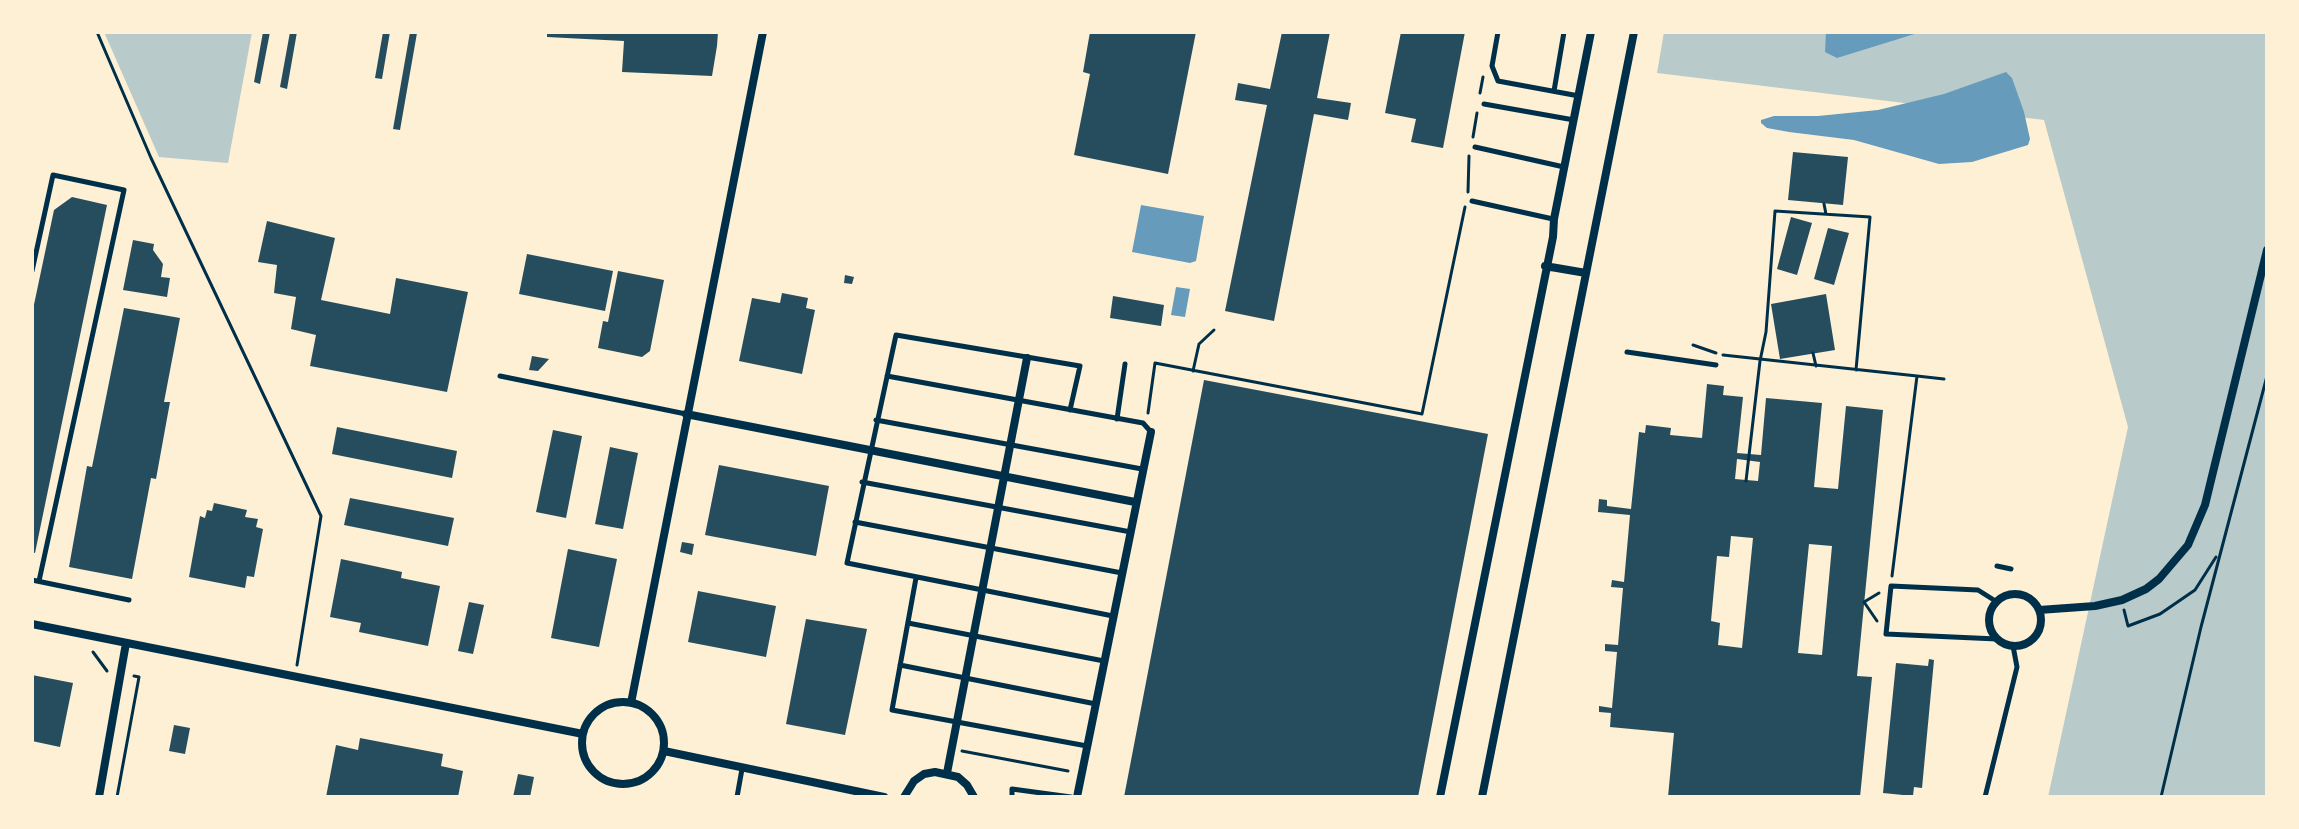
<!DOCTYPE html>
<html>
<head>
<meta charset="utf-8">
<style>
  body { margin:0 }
  #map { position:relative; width:2299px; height:829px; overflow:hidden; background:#fdf0d5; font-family:"Archivo Narrow",sans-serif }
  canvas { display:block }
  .frame { position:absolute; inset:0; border:34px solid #fdf0d5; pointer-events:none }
</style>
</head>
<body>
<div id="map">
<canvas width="2299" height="829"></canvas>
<div class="frame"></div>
</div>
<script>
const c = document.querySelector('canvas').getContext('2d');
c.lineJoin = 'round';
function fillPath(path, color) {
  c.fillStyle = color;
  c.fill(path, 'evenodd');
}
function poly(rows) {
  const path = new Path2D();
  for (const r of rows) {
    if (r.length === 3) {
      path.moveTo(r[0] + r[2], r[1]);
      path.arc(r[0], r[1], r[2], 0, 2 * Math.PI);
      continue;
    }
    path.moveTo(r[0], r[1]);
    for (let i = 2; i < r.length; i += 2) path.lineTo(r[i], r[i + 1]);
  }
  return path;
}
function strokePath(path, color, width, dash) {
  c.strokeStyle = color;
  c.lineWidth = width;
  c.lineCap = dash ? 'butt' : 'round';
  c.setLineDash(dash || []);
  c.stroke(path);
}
fillPath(poly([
  [104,32,252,32,228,163,159,157],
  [1664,32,2267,32,2267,797,2048,797,2128,427,2044,120,1657,73]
]), '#b9caca');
fillPath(poly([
  [1826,32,1921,32,1837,58,1825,52],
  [2006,72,2012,78,2024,112,2030,139,2028,145,1972,162,1939,164,1854,140,1789,132,1767,128,1761,123,1761,120,1774,116,1818,116,1878,110,1944,94],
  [1141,205,1204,216,1196,261,1190,263,1132,252],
  [1176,287,1190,289,1185,317,1171,315]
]), '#669bbc');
fillPath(poly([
  [263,32,270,32,260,84,254,82],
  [290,32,297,32,287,89,280,87],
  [383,32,390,32,382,79,375,78],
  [410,32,417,33,400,130,393,129],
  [547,32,718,32,717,46,712,76,622,72,624,41,547,37],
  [1090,32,1196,32,1168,174,1074,155,1090,74,1083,72],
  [1282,32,1330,32,1317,98,1351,103,1348,120,1314,114,1274,321,1225,311,1267,105,1235,100,1238,83,1270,89],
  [1401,32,1465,32,1443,148,1411,142,1416,119,1385,113],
  [1793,152,1848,157,1843,205,1788,200],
  [72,197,107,205,35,553,32,552,32,314,54,210],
  [1791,217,1812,223,1797,275,1777,269],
  [267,221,335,238,321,300,390,314,396,278,468,292,447,392,310,366,316,335,291,329,296,297,274,293,277,265,258,262],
  [1828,228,1849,233,1834,285,1814,279],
  [133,240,154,244,153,250,163,264,161,277,170,278,167,297,123,290],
  [527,254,613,271,605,311,519,294],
  [618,271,664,280,650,351,642,357,598,348,603,321,608,322],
  [845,275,854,277,852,284,844,283],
  [782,293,808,298,806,308,815,310,802,374,739,361,752,298,780,303],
  [1826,294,1835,350,1780,359,1771,304],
  [1113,296,1164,305,1161,326,1110,318],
  [124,308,180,318,164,402,170,402,156,479,151,478,132,579,69,567,87,466,92,467],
  [532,356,549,359,538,371,529,370],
  [1204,380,1488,434,1418,797,1124,797],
  [1707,384,1724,386,1723,395,1743,397,1737,453,1761,455,1766,398,1822,403,1814,487,1838,489,1846,406,1883,410,1857,676,1872,677,1860,797,1729,797,1706,795,1706,797,1668,797,1674,733,1610,727,1611,713,1599,712,1599,706,1612,708,1617,652,1605,651,1605,644,1618,645,1623,588,1611,587,1612,580,1624,582,1630,515,1598,512,1599,499,1607,500,1607,506,1631,509,1639,432,1645,433,1646,425,1671,428,1670,435,1702,438],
  [1737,459,1760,462,1758,481,1735,479],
  [1731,536,1753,538,1742,648,1718,645,1720,623,1711,621,1717,556,1729,557],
  [1809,544,1832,546,1822,655,1798,653],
  [337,427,457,451,452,478,332,454],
  [553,430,582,436,566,518,536,512],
  [610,447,638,453,623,529,595,524],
  [719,465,829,486,816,556,705,535],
  [350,498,454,518,448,546,344,525],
  [214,503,247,510,245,517,258,519,256,527,263,529,254,577,247,576,245,588,189,577,200,516,205,518,207,510,212,511],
  [682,542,694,544,692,555,680,552],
  [568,549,617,559,599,647,551,638],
  [341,559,402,572,401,578,440,586,428,646,359,632,361,623,330,617],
  [698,591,776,606,766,657,688,642],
  [469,602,484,605,473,654,458,651],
  [806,619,867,629,845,735,786,724],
  [1929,659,1934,660,1922,788,1914,787,1913,796,1883,793,1896,663,1928,666],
  [32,675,73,683,60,747,32,741],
  [174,725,190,728,185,754,169,751],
  [360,738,443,754,441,766,463,771,458,797,326,797,336,745,358,750],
  [518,774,534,777,530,797,513,797]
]), '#264d5e');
strokePath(poly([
  [97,32,151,158,321,516,297,665],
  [1480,93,1483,77],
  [1473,137,1477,113],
  [1468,192,1469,156],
  [1824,204,1826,214],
  [1693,345,1716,353],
  [1813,353,1816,366],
  [1723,355,1917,376,1892,576],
  [1193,371,1199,344,1214,330],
  [1917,376,1944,379],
  [1148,413,1155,363,1422,414,1465,207],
  [1746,481,1760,361,1766,332,1775,211,1870,217,1856,370],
  [2124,610,2128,626,2160,614,2195,590,2216,557],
  [1877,621,1864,602,1879,593],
  [93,652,107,671],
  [962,751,1068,771],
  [117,797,139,677,134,676],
  [2161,797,2201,627,2267,376]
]), '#003049', 3);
strokePath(poly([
  [1498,32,1492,66,1498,81,1579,96],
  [1554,91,1564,32],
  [1484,104,1574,120],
  [1475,147,1564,167],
  [1472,201,1553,219],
  [32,271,53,175,124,190,39,581],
  [1627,352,1716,365],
  [500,376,686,414],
  [887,376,1143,423,1151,432],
  [1070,410,1080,366,896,335,847,563,1113,616],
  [1117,419,1125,364],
  [876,420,1142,469],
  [862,482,1131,532],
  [855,522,1122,573],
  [1997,566,2011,569],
  [916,578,892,710,1087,746],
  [32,580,129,600],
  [1997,602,1978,590,1891,586,1886,634,1997,639],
  [908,623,1104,661],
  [900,665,1096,704],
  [737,797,742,769],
  [1012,797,1012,789,1071,797],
  [1985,797,2017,667,2013,646]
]), '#003049', 5);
strokePath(poly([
  [1545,266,1586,273],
  [686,414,1135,502],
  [2015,620,26],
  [2039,610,2095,606,2122,600,2146,589,2159,579,2188,545,2205,505,2267,250],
  [32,624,583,734],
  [623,743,41],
  [631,703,763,32],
  [664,751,884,797],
  [947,773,1027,358],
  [99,797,126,643],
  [904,797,914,781,924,774,935,772,958,777,967,785,974,797],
  [1077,797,1151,432],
  [1440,797,1553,237,1554,219,1591,32],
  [1482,797,1634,32]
]), '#003049', 8);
</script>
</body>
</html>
